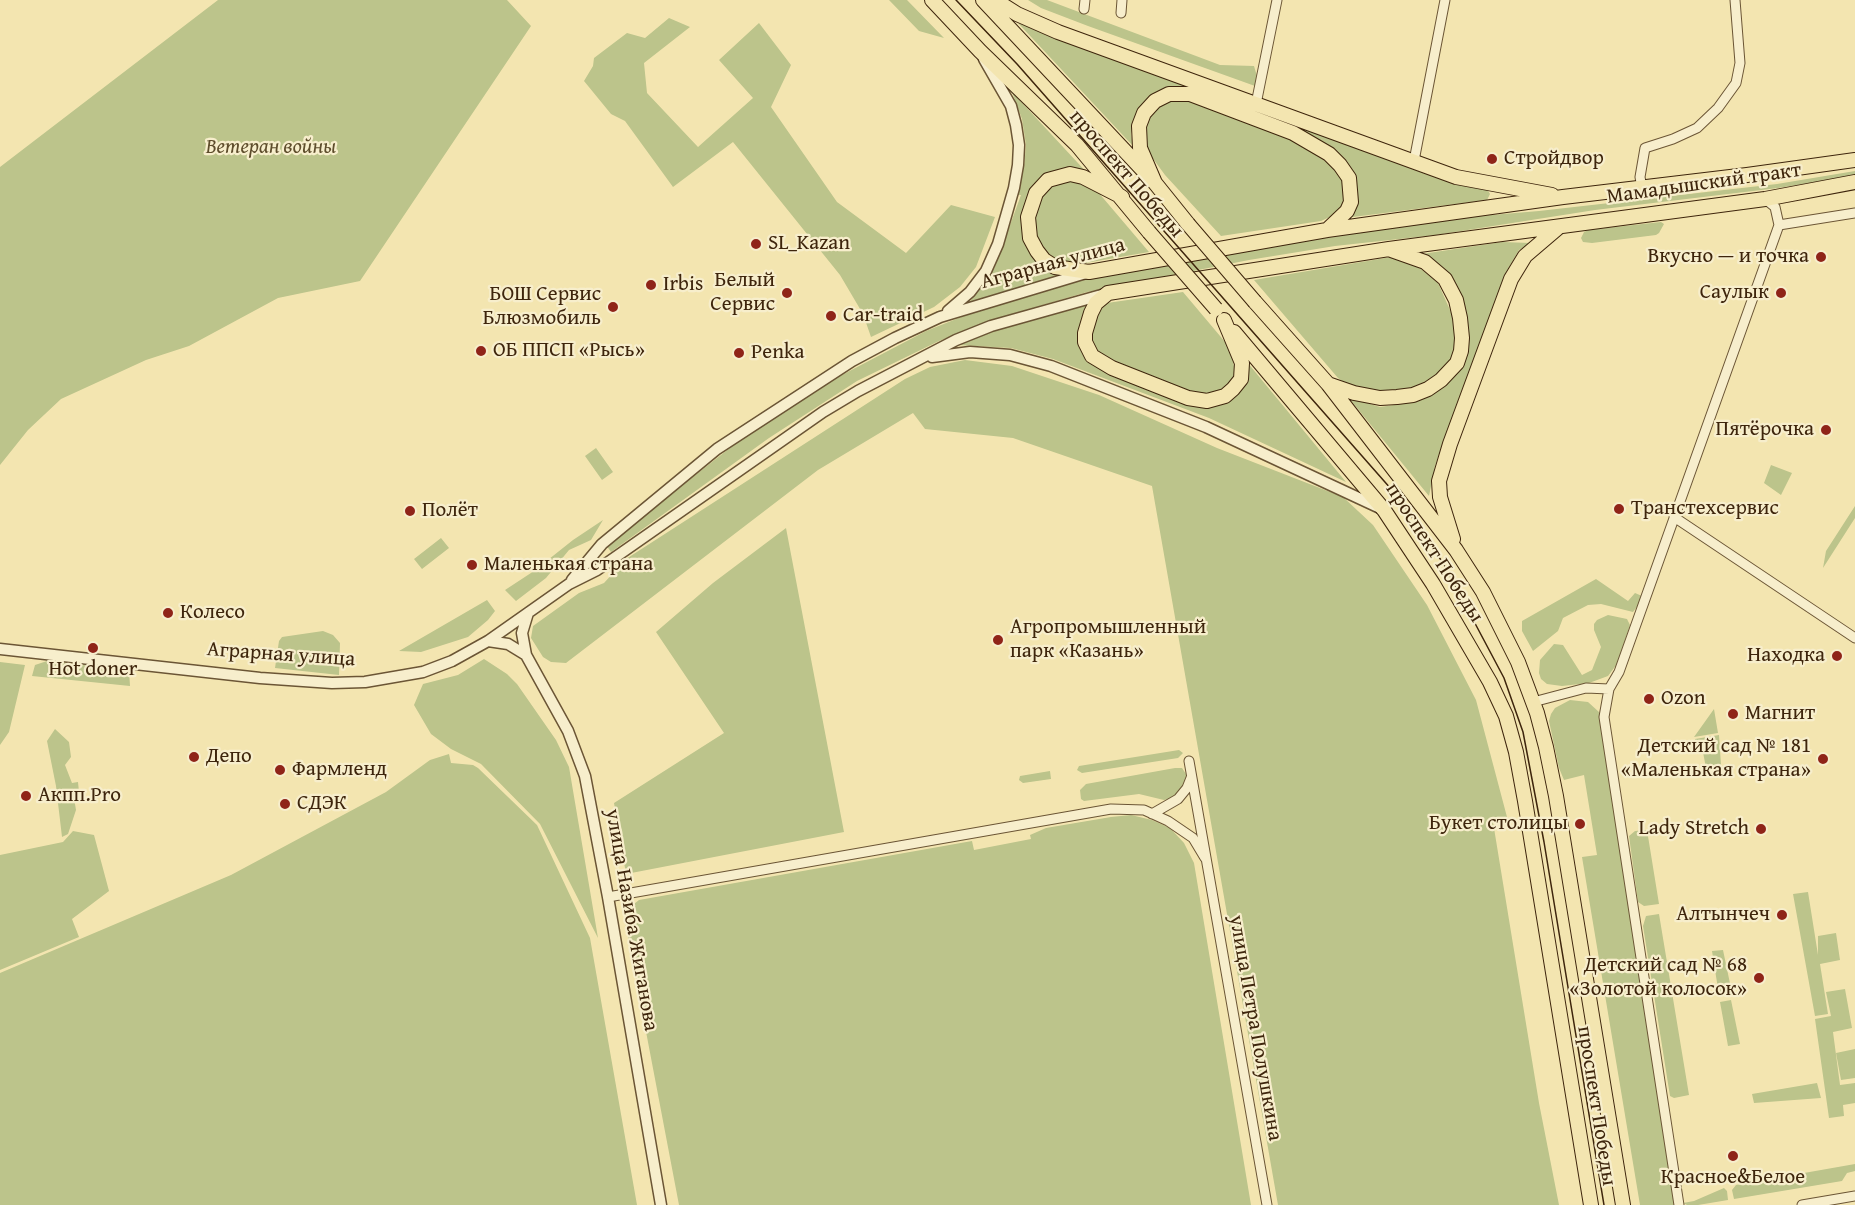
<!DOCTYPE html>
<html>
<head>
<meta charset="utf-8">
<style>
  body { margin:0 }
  canvas { display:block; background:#f3e5b0 }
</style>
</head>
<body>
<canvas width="1855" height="1205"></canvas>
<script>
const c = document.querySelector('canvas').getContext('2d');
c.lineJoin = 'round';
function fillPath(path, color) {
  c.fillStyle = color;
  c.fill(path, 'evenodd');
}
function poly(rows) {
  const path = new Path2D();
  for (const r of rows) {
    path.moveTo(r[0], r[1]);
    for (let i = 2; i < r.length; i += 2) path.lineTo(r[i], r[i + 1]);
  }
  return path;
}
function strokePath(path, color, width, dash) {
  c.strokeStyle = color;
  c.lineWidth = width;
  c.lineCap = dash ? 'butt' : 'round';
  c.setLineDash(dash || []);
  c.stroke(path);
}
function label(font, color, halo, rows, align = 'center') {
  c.font = font + ' "Gentium Book Plus",serif';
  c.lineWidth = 4.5;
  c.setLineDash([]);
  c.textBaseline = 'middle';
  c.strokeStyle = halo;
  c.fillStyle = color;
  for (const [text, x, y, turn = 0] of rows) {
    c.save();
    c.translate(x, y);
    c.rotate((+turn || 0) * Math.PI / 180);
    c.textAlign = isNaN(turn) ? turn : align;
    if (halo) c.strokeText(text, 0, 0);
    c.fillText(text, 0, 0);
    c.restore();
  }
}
fillPath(poly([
  [218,0,507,0,531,26,360,281,278,298,189,346,146,360,61,399,28,430,0,465,0,167],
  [889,0,907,0,944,38,919,31],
  [1028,0,1047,0,1220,65,1254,66,1257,76,1255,86,1088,26,1041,8],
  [669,18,690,27,644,63,647,93,698,147,753,98,719,60,759,23,791,65,771,107,837,202,906,253,951,205,995,217,976,267,960,287,934,307,871,337,863,314,840,275,733,142,673,187,625,121,611,114,584,81,593,66,594,58,627,33,645,38],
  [1018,23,1487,189,1490,194,1487,200,1345,218,1354,205,1340,158,1186,89,1155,94,1146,100,1133,123,1131,134,1133,146],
  [1012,92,1090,176,1032,190,1033,253,1070,273,967,305,981,288,994,269,1021,195,1018,195,1021,168,1024,168,1026,145,1022,119],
  [1169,98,1188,98,1293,136,1328,159,1345,180,1346,193,1343,206,1334,215,1321,221,1221,236,1165,175,1143,145,1146,118,1155,106],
  [1855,171,1855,176,1778,188,1595,210,1436,235,1335,246,1249,260,1087,292,992,320,939,341,857,381,769,438,611,552,606,545,749,433,840,376,926,331,984,308,1082,280,1333,234,1444,219,1539,211,1777,184],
  [1068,179,1081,183,1098,192,1149,252,1080,264,1058,260,1039,247,1032,228,1033,210,1051,182],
  [1661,222,1664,224,1659,233,1656,235,1592,243,1583,242,1581,238,1584,232,1588,230],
  [1502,242,1531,243,1519,250,1505,274,1443,442,1435,466,1429,496,1348,397,1380,407,1415,402,1445,384,1462,364,1460,299,1415,255],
  [1397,256,1421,269,1438,283,1454,319,1457,338,1455,361,1429,385,1379,396,1356,391,1338,378,1254,280],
  [1183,292,1231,349,1236,378,1222,391,1206,395,1190,393,1116,363,1093,348,1090,335,1100,307,1107,303],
  [1088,302,1081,320,1079,336,1083,354,1089,361,1207,407,1228,403,1238,393,1247,362,1346,482,1209,418,1053,359,1011,348,957,345,1013,324],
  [965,360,1012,366,1099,395,1217,448,1343,497,1373,525,1427,605,1476,700,1507,817,1493,822,1539,1103,1559,1205,1278,1205,1152,486,1013,438,925,429,913,413,818,470,566,663,551,662,543,657,531,638,533,626,579,593,604,583,626,559,905,379,930,367],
  [596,448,613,472,602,480,585,456],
  [1771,465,1792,473,1781,495,1764,483],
  [1855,506,1855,518,1823,568,1826,551],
  [603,520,591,540,569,550,546,578,516,601,505,590,534,571,573,540],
  [786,528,844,832,626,874,614,803,724,733,656,632,713,583],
  [441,538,449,548,422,569,414,559],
  [1596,579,1628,601,1635,593,1642,596,1640,603,1633,612,1601,604,1588,605,1563,618,1558,631,1533,651,1522,631,1522,621],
  [487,600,495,611,488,620,468,637,421,652,399,651],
  [1608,615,1627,619,1630,625,1617,664,1608,676,1589,683,1562,686,1547,684,1541,679,1539,673,1540,660,1554,644,1563,645,1582,675,1592,670,1601,647,1594,630,1594,624,1597,620],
  [323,631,333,635,340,643,339,675,275,668,279,641,282,637],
  [484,659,507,674,517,684,556,740,569,767,598,938,540,824,481,764,451,749,431,734,414,705,423,684,458,675],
  [47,661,129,670,130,686,32,676,35,665],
  [0,662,25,665,9,732,0,745],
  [1570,700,1588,702,1599,712,1674,1205,1640,1205,1582,857,1597,855,1584,775,1564,780,1559,768,1549,721,1551,714,1555,708],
  [1714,709,1718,733,1694,737],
  [55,729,69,742,71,757,65,765,72,783,78,782,79,792,73,792,76,810,68,834,62,837,56,786,47,741],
  [1719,735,1721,765,1706,768,1703,752,1697,750,1695,739],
  [1179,750,1183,753,1178,758,1082,773,1077,770,1079,766],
  [449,754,451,763,473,765,478,768,537,825,590,938,637,1205,0,1205,0,973,231,875,386,792,430,760],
  [1175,768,1182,768,1186,774,1186,781,1184,786,1173,798,1164,800,1139,794,1084,801,1081,799,1080,790,1086,784],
  [1050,771,1051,779,1023,783,1019,780,1020,776],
  [1131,815,1152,820,1170,828,1184,843,1194,863,1251,1205,679,1205,624,916,629,908,639,900,972,841,974,850,1031,839,1030,835,1046,828,1111,817],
  [1647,830,1659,904,1644,906,1638,902,1629,836,1635,831],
  [73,831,94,835,109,891,72,919,79,937,0,970,0,855,63,842],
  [1808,892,1818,955,1818,936,1836,933,1840,960,1820,964,1828,1014,1815,1016,1793,894],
  [1659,914,1689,1095,1674,1098,1670,1096,1643,926,1646,916],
  [1723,950,1732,993,1719,995,1712,951],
  [1845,989,1852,1028,1833,1032,1840,1085,1855,1083,1855,1103,1843,1105,1844,1116,1829,1118,1815,1019,1831,1016,1826,992],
  [1731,1000,1740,1044,1728,1046,1720,1002],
  [1855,1049,1855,1078,1841,1080,1836,1053],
  [1817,1083,1821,1098,1754,1103,1752,1094],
  [1855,1164,1855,1171,1847,1173,1842,1181,1734,1199,1732,1190,1736,1185],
  [1724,1188,1727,1191,1728,1200,1698,1205,1687,1205,1683,1203,1694,1201]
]), '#bcc48b');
const minor = poly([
  [1084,9,1085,0],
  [1121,13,1122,0],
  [1256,104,1277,0],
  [1414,161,1445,0],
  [1642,188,1640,177,1645,148,1673,139,1697,128,1718,108,1736,83,1740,63,1735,0],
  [1779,225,1855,213],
  [1674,517,1855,638],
  [1533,702,1586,688,1609,689],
  [1189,761,1267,1205],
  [1152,814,1178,799,1187,788,1191,778],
  [608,897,1111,809,1144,810,1168,821,1193,838,1205,858],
  [1679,1205,1604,717,1609,689,1619,672,1779,225,1775,207,1765,199],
  [1802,1205,1855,1196]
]);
const tertiary = poly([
  [948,311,970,292,986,271,998,244,1014,188,1018,165,1019,145,1016,125,1011,106,984,59],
  [932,357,970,352,1010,355,1051,366,1206,427,1380,508],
  [572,580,602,544,717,449,852,361,895,338,940,317,1086,273],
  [528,613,522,633,526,655,568,731,585,776,608,897,661,1205],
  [488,641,508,644,526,655],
  [0,649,260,678,332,683,365,682,423,672,452,661,488,641,569,584,597,570,823,412,858,391,956,340,991,326,1105,294]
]);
const primary = poly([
  [932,0,980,51,1077,145,1149,232],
  [983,0,1155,183,1188,224],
  [995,0,1017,14,1058,32,1456,177,1552,195],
  [1155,183,1140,148,1139,126,1144,113,1155,101,1169,94,1190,94,1293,133,1329,154,1340,165,1349,178,1351,202,1347,211,1327,230],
  [1122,197,1083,177,1070,174,1048,180,1036,193,1028,217,1030,238,1037,251,1044,260,1055,267,1089,272,1327,230,1563,197,1747,175,1855,160],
  [1255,302,1328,384,1456,550,1483,592,1518,662,1537,713,1546,747,1556,796,1623,1205],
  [1224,320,1242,363,1241,379,1233,389,1225,396,1207,401,1188,398,1112,368,1092,356,1085,342,1085,333,1091,313,1096,303,1108,293,1389,249,1765,199,1855,182],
  [1234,332,1384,510,1433,584,1490,682,1506,716,1516,752,1525,801,1591,1205],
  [1328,384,1354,393,1380,398,1397,397,1413,395,1428,389,1441,380,1457,363,1461,351,1462,338,1460,318,1456,300,1445,279,1425,262,1391,250],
  [1453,539,1440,497,1439,481,1450,444,1511,279,1525,256,1559,227]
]);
strokePath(minor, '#6b5535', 11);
strokePath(tertiary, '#6b5535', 13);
strokePath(primary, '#3e250c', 16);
strokePath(minor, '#f7eecc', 9);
strokePath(tertiary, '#f7eecc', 10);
strokePath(primary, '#f3e5b0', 14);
strokePath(poly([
  [956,0,1017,64,1399,498,1443,563,1504,678,1523,732,1544,842,1604,1205]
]), '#3e250c', 1.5);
const primaryBridge = poly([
  [1188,224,1255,302],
  [1149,232,1216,309]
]);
strokePath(primaryBridge, '#3e250c', 16, []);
strokePath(primaryBridge, '#f3e5b0', 14);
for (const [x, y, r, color] of [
  [1492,159,6,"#8f2418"],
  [756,244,6,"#8f2418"],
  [1821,257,6,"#8f2418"],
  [651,285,6,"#8f2418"],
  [787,293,6,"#8f2418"],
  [1781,293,6,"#8f2418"],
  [613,307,6,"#8f2418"],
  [831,316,6,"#8f2418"],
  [481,351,6,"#8f2418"],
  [739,353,6,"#8f2418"],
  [1826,430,6,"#8f2418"],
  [1619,509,6,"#8f2418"],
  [410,511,6,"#8f2418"],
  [472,565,6,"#8f2418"],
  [168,613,6,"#8f2418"],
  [998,640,6,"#8f2418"],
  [93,648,6,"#8f2418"],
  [1837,656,6,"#8f2418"],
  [1649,699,6,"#8f2418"],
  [1733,714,6,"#8f2418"],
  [194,757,6,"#8f2418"],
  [1823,759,6,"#8f2418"],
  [280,770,6,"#8f2418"],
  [26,796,6,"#8f2418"],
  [285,804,6,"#8f2418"],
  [1580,824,6,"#8f2418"],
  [1761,829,6,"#8f2418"],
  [1782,915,6,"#8f2418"],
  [1759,978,6,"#8f2418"],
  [1733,1156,6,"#8f2418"]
]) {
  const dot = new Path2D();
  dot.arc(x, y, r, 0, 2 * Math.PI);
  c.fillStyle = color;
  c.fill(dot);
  strokePath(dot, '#f7eecc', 2);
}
label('italic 21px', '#5e4d2c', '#f7eecc', [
  ["Ветеран войны",271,148]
]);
label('21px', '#3e250c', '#f7eecc', [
  ["Стройдвор",1504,159],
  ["SL_Kazan",768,244],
  ["Вкусно — и точка",1809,257,"right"],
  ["Белый",775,281,"right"],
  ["Сервис",775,305,"right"],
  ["Irbis",663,285],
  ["Саулык",1769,293,"right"],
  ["БОШ Сервис",601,295,"right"],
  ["Блюзмобиль",601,319,"right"],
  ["Car-traid",843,316],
  ["ОБ ППСП «Рысь»",493,351],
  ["Penka",751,353],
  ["Пятёрочка",1814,430,"right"],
  ["Транстехсервис",1631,509],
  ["Полёт",422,511],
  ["Маленькая страна",484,565],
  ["Колесо",180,613],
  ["Агропромышленный",1010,628],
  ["парк «Казань»",1010,652],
  ["Находка",1825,656,"right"],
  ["Hot doner",93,670,"center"],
  ["Ozon",1661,699],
  ["Магнит",1745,714],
  ["Детский сад № 181",1811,747,"right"],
  ["«Маленькая страна»",1811,771,"right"],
  ["Депо",206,757],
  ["Фармленд",292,770],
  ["Акпп.Pro",38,796],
  ["СДЭК",297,804],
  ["Букет столицы",1568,824,"right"],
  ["Lady Stretch",1749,829,"right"],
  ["Алтынчеч",1770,915,"right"],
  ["Детский сад № 68",1747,966,"right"],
  ["«Золотой колосок»",1747,990,"right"],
  ["Красное&Белое",1733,1178,"center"]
], 'left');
label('21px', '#3e250c', '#f7eecc', [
  ["проспект Победы",1126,174,49],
  ["Мамадышский тракт",1704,184,-8],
  ["Аграрная улица",1053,264,-15],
  ["проспект Победы",1434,553,57],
  ["Аграрная улица",281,655,4],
  ["улица Назиба Жиганова",631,920,80],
  ["улица Петра Полушкина",1255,1028,80],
  ["проспект Победы",1596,1106,81]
]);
</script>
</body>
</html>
